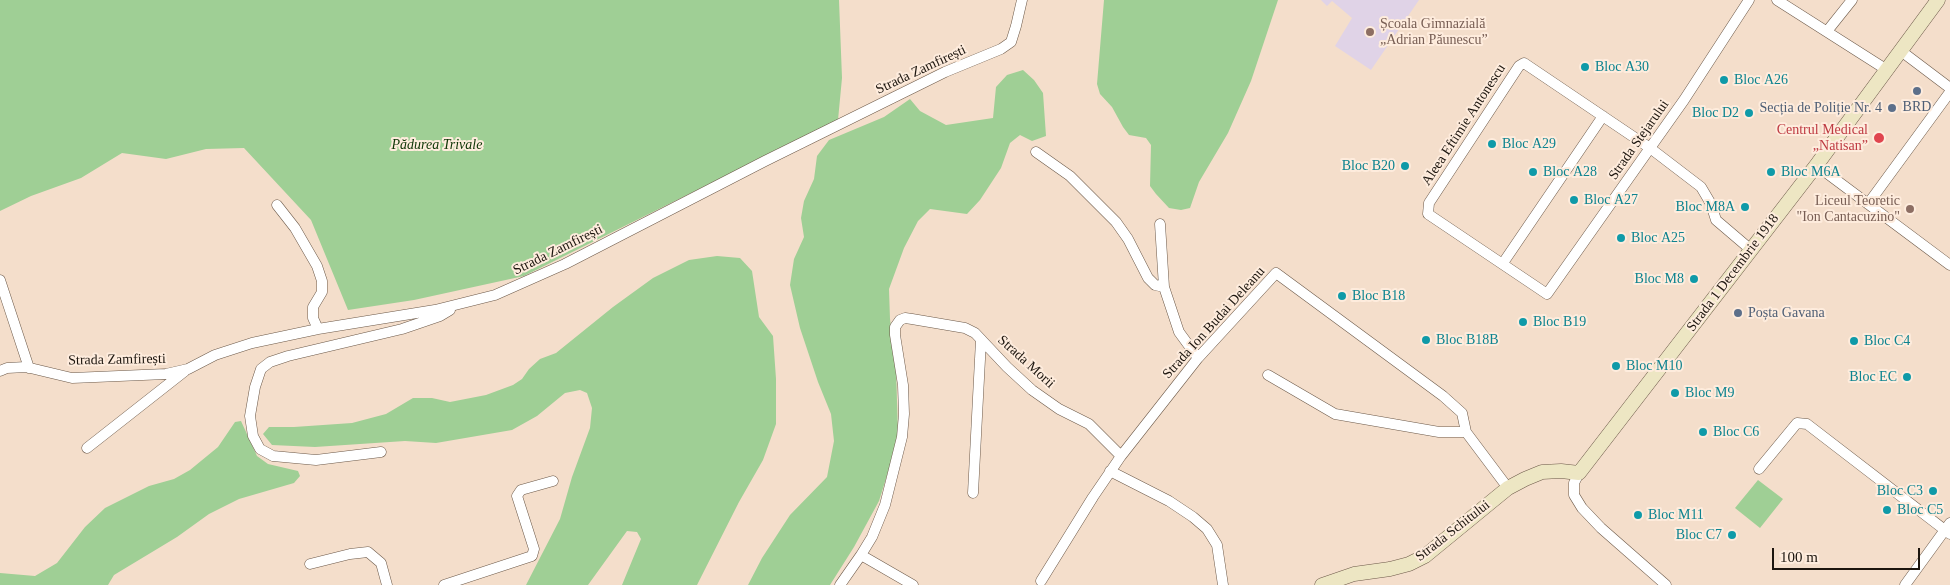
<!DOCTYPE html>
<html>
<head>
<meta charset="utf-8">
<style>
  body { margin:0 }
  #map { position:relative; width:1950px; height:585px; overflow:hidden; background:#f4decb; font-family:"Times New Roman",serif }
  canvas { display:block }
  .scale { position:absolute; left:1772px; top:548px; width:148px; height:22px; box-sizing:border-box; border:2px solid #1c150e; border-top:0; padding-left:6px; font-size:15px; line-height:18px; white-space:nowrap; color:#1c150e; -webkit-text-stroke:4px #feecdd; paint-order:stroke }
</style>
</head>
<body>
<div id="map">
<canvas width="1950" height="585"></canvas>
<div class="scale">100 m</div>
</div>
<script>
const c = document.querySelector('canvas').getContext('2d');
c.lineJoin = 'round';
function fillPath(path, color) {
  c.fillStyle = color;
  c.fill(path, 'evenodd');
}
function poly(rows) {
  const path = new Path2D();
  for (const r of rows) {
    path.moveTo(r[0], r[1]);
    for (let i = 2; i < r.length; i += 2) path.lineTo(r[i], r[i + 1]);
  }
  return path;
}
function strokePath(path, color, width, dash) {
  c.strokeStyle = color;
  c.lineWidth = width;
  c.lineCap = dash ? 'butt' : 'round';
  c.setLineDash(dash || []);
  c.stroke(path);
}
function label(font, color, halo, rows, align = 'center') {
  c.font = font + ' "Times New Roman",serif';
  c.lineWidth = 4;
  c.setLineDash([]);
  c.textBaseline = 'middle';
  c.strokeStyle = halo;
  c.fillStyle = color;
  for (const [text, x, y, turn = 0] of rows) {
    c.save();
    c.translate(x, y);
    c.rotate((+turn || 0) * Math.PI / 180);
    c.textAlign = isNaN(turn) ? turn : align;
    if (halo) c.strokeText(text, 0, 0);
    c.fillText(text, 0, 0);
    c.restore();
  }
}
fillPath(poly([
  [1321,0,1419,0,1371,70,1335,46,1352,18,1332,1,1327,6]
]), '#e0d3e7');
fillPath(poly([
  [0,0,839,0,842,78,838,120,524,276,414,300,348,310,311,220,244,148,206,149,166,159,122,153,81,178,31,196,0,211],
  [1104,0,1278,0,1251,81,1228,133,1199,182,1190,208,1181,210,1169,208,1156,194,1150,186,1151,145,1146,138,1129,135,1123,127,1112,107,1100,94,1097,84],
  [1023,70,1034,80,1043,93,1046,136,1032,141,1020,135,1010,143,1001,168,980,200,967,214,930,209,918,221,904,248,889,289,890,319,896,369,898,433,889,469,879,501,854,547,830,585,748,585,762,558,790,515,827,477,834,441,831,414,818,382,800,328,790,285,794,259,804,237,801,218,804,201,814,179,817,156,829,140,884,117,910,99,920,111,946,125,993,118,996,87,1007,75],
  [717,256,740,258,752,271,759,317,773,336,776,379,776,424,763,460,739,502,697,585,622,585,641,539,637,532,627,531,588,585,526,585,560,519,572,477,590,428,592,408,587,393,580,390,565,393,537,416,512,430,436,443,405,441,315,447,272,445,263,434,269,427,294,427,352,423,386,414,413,398,432,398,450,402,486,395,513,385,522,379,529,369,540,359,556,353,613,307,653,278,689,260],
  [241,421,257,456,268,464,298,471,300,476,294,483,239,499,209,514,177,537,114,575,108,585,0,585,0,573,35,576,57,563,85,527,105,508,149,486,174,479,190,470,218,447,235,422],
  [1758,480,1783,499,1760,528,1735,508]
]), '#9fcf95');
const minor = poly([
  [1749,0,1684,100,1650,148,1547,294,1428,214,1429,203,1519,66,1524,63,1650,148,1701,187,1711,204,1716,220,1750,249],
  [1777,0,1887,70],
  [1828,30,1852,0],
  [1901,51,1950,88],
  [1036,152,1070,176,1116,222,1128,239,1148,278,1155,285,1164,287],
  [1816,165,1950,265],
  [1868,204,1950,92],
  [277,205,295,228,317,266,322,281,322,292,313,307,313,318,318,329],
  [1160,224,1164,287,1179,332,1198,358],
  [1503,263,1603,116],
  [0,280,29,368],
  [0,371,7,368,26,367,72,378,166,374,188,369,215,355,252,343,318,329,435,310,495,295,565,264,765,161,945,72,1001,49,1011,42,1016,26,1022,0],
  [1268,375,1335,414,1439,432,1466,432],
  [87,448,185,371],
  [381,452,316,460,273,456,260,449,253,436,250,416,255,387,261,369,270,362,288,356,402,329,440,316,450,310],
  [1759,469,1797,423,1807,424,1950,534],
  [1110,471,1169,501,1193,517,1207,529,1217,545,1223,585],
  [1579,473,1574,483,1574,495,1582,508,1601,528,1666,585],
  [973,493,981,340],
  [861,555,913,585],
  [310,564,350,554,368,552,381,563,387,585],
  [1041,581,1093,497,1121,456,1198,358,1276,273,1443,396,1462,413,1466,432,1508,488],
  [444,585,532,556,534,549,517,496,521,490,553,481],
  [840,585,861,555,872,537,885,505,902,437,904,414,903,385,895,335,895,327,900,320,905,318,912,319,965,328,975,333,1007,367,1032,390,1059,409,1089,424,1121,456],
  [1905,585,1950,523]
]);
const secondary = poly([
  [1322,585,1354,574,1390,569,1409,564,1425,556,1508,488,1525,479,1542,472,1561,471,1579,473,1818,163,1938,0]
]);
strokePath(minor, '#6c5949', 11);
strokePath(secondary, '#6c5949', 15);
strokePath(minor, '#fff', 10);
strokePath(secondary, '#ede6c3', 14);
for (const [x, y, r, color] of [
  [1370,32,5,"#8d6e63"],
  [1585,67,5,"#0f9aa8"],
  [1724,80,5,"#0f9aa8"],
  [1917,91,5,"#5c6f8a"],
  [1892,108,5,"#5c6f8a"],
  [1749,113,5,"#0f9aa8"],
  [1879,138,6,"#e0444e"],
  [1492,144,5,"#0f9aa8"],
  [1405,166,5,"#0f9aa8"],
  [1533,172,5,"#0f9aa8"],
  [1771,172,5,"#0f9aa8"],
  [1574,200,5,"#0f9aa8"],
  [1745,207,5,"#0f9aa8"],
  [1910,209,5,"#8d6e63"],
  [1621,238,5,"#0f9aa8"],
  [1694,279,5,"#0f9aa8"],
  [1342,296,5,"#0f9aa8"],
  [1738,313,5,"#5c6f8a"],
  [1523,322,5,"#0f9aa8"],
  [1426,340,5,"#0f9aa8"],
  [1854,341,5,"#0f9aa8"],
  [1616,366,5,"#0f9aa8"],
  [1907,377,5,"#0f9aa8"],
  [1675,393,5,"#0f9aa8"],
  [1703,432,5,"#0f9aa8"],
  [1933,491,5,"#0f9aa8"],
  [1887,510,5,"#0f9aa8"],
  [1638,515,5,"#0f9aa8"],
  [1732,535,5,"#0f9aa8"]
]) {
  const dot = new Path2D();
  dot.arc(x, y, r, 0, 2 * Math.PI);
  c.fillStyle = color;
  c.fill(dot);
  strokePath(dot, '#feecdd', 2);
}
label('14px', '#785e54', '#feecdd', [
  ["Școala Gimnazială",1380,24],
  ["„Adrian Păunescu”",1380,40],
  ["Liceul Teoretic",1900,201,"right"],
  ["\"Ion Cantacuzino\"",1900,217,"right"]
], 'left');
label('14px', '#0d838f', '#feecdd', [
  ["Bloc A30",1595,67],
  ["Bloc A26",1734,80],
  ["Bloc D2",1739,113,"right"],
  ["Bloc A29",1502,144],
  ["Bloc B20",1395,166,"right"],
  ["Bloc A28",1543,172],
  ["Bloc M6A",1781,172],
  ["Bloc A27",1584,200],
  ["Bloc M8A",1735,207,"right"],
  ["Bloc A25",1631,238],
  ["Bloc M8",1684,279,"right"],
  ["Bloc B18",1352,296],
  ["Bloc B19",1533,322],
  ["Bloc B18B",1436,340],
  ["Bloc C4",1864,341],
  ["Bloc M10",1626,366],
  ["Bloc EC",1897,377,"right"],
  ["Bloc M9",1685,393],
  ["Bloc C6",1713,432],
  ["Bloc C3",1923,491,"right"],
  ["Bloc C5",1897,510],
  ["Bloc M11",1648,515],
  ["Bloc C7",1722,535,"right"]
], 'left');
label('14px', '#1c150e', '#feecdd', [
  ["Strada Zamfirești",921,70,-25],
  ["Aleea Eftimie Antonescu",1464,125,-57],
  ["Strada Stejarului",1639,140,-55],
  ["Strada Zamfirești",558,250,-26],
  ["Strada 1 Decembrie 1918",1733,273,-53],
  ["Strada Ion Budai Deleanu",1214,323,-48],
  ["Strada Zamfirești",117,360,-1],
  ["Strada Morii",1026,362,42],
  ["Strada Schitului",1453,531,-38]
]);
label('14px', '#4e5e75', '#feecdd', [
  ["BRD",1917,107],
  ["Secția de Poliție Nr. 4",1882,108,"right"],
  ["Poșta Gavana",1748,313,"left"]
]);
label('14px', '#be3a42', '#feecdd', [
  ["Centrul Medical",1868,130],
  ["„Natisan”",1868,146]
], 'right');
label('italic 14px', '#0d3505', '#feecdd', [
  ["Pădurea Trivale",437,145]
]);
</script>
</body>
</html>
